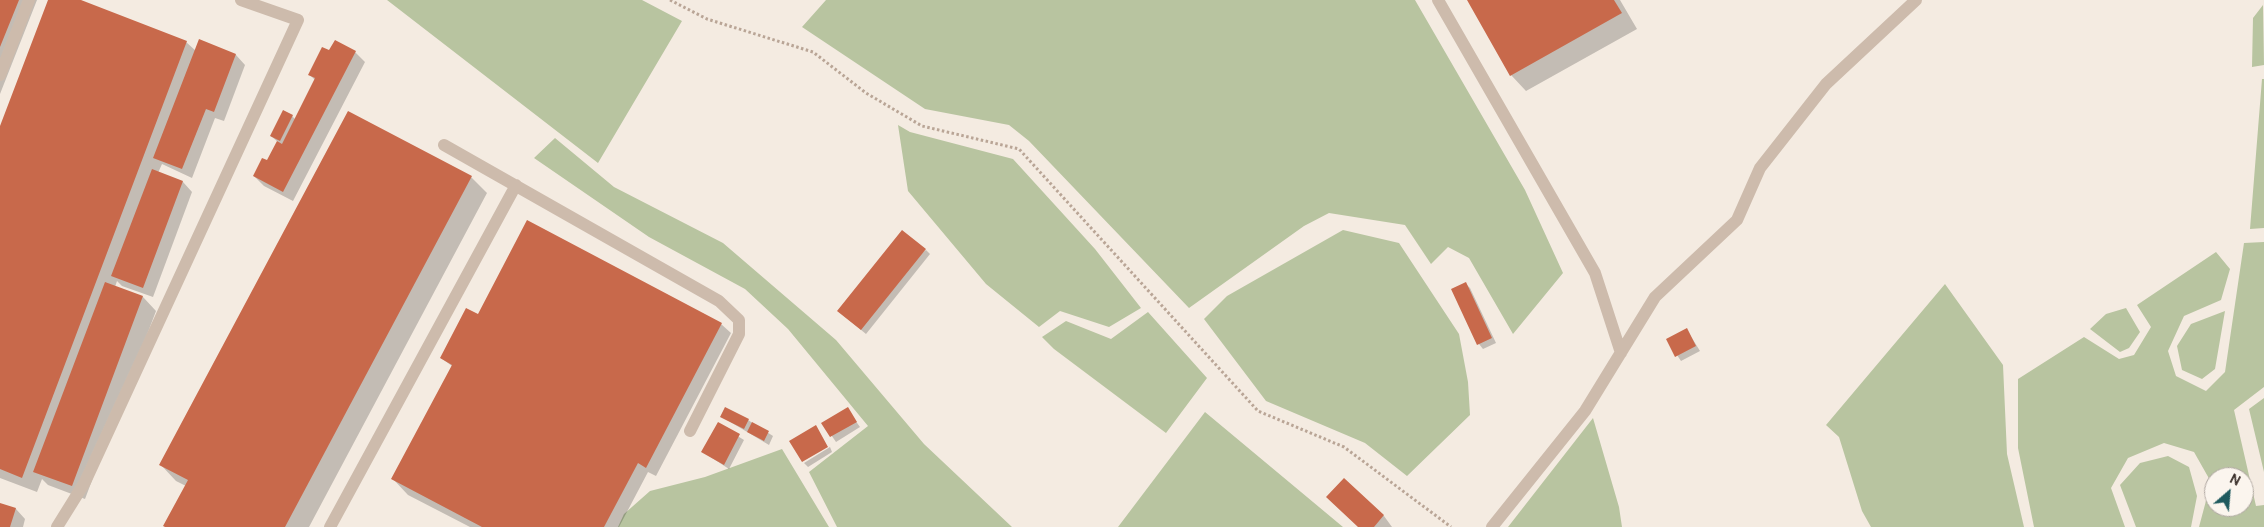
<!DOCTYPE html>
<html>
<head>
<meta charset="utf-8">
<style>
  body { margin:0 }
  #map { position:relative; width:2264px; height:527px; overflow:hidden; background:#f4ebe1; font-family:Cabin,sans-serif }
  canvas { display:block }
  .north { position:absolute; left:2204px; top:467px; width:50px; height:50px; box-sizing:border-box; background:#fbf5ee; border:1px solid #aea6a0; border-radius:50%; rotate:27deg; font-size:14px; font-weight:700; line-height:20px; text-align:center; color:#3b302b }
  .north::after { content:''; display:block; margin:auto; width:18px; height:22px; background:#1f5a5e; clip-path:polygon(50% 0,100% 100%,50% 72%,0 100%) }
</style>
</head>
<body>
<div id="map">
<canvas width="2264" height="527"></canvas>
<div class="north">N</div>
</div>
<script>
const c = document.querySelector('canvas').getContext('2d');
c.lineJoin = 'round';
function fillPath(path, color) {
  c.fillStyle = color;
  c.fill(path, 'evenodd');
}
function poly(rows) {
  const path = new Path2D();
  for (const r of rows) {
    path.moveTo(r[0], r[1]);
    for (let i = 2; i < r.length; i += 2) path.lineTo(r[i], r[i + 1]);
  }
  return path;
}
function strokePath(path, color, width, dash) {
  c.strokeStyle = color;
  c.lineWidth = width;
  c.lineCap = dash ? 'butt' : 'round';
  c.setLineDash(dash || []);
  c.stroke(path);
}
fillPath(poly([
  [387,0,642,0,682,21,598,163],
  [826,0,1415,0,1525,190,1563,273,1513,334,1469,258,1448,247,1431,264,1405,225,1329,213,1304,226,1189,308,1029,141,1009,125,925,109,802,27],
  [2263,5,2264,65,2252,67,2253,18],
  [2262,79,2264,79,2264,228,2250,229],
  [898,125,910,132,1013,159,1095,249,1141,308,1109,327,1060,311,1039,327,986,284,908,191],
  [555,138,614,187,723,243,836,340,924,444,1012,527,837,527,809,472,868,426,788,329,745,289,649,237,534,158],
  [1343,230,1399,243,1459,334,1468,382,1470,415,1407,476,1365,443,1266,401,1204,319,1227,296],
  [2264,242,2264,387,2234,410,2256,506,2264,505,2264,527,2199,527,2211,482,2194,452,2164,443,2128,458,2111,488,2125,527,2034,527,2018,448,2018,379,2084,337,2119,359,2134,355,2151,327,2137,305,2216,252,2230,269,2221,300,2184,316,2168,351,2176,376,2206,391,2225,372,2244,243],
  [2214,477,2244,477,2244,507,2214,507],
  [1945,284,2003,365,2007,454,2024,527,1871,527,1862,511,1839,437,1826,425],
  [2126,308,2140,332,2129,348,2120,352,2090,329,2106,314],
  [2225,311,2215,369,2202,379,2182,370,2177,346,2191,324],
  [1148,312,1207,378,1166,433,1054,349,1042,337,1066,321,1111,339],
  [2264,398,2264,472,2249,409],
  [1205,412,1343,527,1118,527],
  [1593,418,1619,507,1622,527,1508,527],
  [782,449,829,527,618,527,624,514,650,491,705,477],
  [2168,456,2189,467,2197,496,2191,527,2136,527,2120,485,2140,463]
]), '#b8c4a0');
fillPath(poly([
  [0,0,37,0,0,94],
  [49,0,77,0,186,42,196,51,236,55,245,65,224,121,215,118,192,178,162,164,158,173,183,182,192,192,153,297,122,286,117,281,115,287,143,297,156,311,85,499,48,485,42,479,37,492,0,478,0,130],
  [1468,0,1620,0,1637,29,1526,91,1511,75],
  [330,52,355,52,365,62,293,201,264,186,254,176,267,162,278,142,271,136,292,116,295,119,315,80,309,74],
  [471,177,487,193,309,527,166,527,186,486,176,481,161,465],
  [926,250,930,254,866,334,838,311],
  [1465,283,1470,288,1496,343,1483,349,1479,344,1452,290],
  [477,315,721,324,731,333,656,476,648,472,619,527,470,527,408,495,393,479,452,366,441,358],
  [1687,330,1700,351,1681,361,1667,340],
  [847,409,860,427,836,442,823,423],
  [722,417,748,420,773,436,769,445],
  [718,424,744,440,729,469,703,452],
  [830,447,832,452,808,467,804,463],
  [1344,479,1384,516,1392,527,1359,527],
  [0,504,16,509,25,519,23,527,0,527]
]), '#0003');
fillPath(poly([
  [0,0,19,0,0,47],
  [48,0,81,0,187,41,22,478,0,469,0,126],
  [1467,0,1614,0,1622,13,1510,76],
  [199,39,236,54,214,112,206,109,182,169,153,158],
  [335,40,356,51,283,192,253,176,262,158,267,160,277,141,282,144,315,78,308,75,322,47,329,50],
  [283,110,293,115,280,141,270,136],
  [348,111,472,176,285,527,165,527,163,526,188,480,159,465],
  [152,169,183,181,143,288,111,276],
  [527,220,722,323,646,468,638,463,604,527,482,527,391,479,452,365,440,358,466,308,478,314],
  [902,230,926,249,861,330,837,311],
  [105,282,143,296,72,486,33,472],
  [1466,282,1492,338,1477,345,1451,289],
  [1687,328,1696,346,1675,357,1666,339],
  [725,407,749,419,744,429,720,417],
  [848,407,857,422,830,437,821,423],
  [718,422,740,434,724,465,701,452],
  [752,422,769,431,764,441,747,432],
  [816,425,828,447,802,462,789,441],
  [1344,478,1384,515,1374,527,1358,527,1326,497],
  [0,503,16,508,10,527,0,527]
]), '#c8694b');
strokePath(poly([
  [670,0,707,19,813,52,866,93,922,126,1019,149,1258,411,1344,447,1451,527]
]), '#b9a596', 3, [2.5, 2.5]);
strokePath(poly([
  [0,75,29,0],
  [444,145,719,301,739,320,739,334,690,431],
  [57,527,85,482,298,20,241,0],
  [330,527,516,185]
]), '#cdbbac', 12);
strokePath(poly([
  [1438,0,1595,273,1621,353],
  [1492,527,1585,411,1655,297,1737,220,1760,168,1826,84,1916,0]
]), '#cdbbac', 12);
</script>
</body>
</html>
